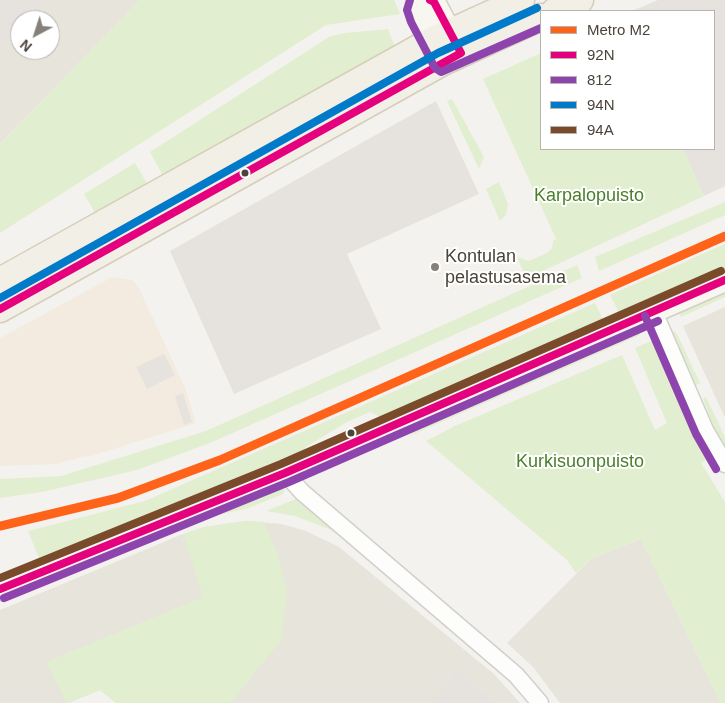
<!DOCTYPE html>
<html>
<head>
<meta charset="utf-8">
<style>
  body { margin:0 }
  #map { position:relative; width:725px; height:703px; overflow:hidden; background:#f4f2ee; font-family:Arial,sans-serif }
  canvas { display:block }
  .legend { position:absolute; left:540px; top:10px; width:175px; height:140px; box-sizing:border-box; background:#fff; border:1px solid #b7b4b0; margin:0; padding:6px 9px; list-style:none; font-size:15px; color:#4b4439 }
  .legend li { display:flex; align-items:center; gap:10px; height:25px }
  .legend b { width:25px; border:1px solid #b7b4b0 }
  .north { position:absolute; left:10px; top:10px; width:50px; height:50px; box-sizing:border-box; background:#fff; border:1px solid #b7b4b0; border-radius:50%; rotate:220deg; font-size:14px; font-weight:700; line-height:20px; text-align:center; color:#4b4439 }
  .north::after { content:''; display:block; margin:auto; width:18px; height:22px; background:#868178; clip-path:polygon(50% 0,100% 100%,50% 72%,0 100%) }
</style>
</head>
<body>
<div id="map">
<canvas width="725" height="703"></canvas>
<ul class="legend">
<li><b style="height:6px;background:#ff6319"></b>Metro M2</li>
<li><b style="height:6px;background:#e5007d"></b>92N</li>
<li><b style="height:6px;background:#8e44ad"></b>812</li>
<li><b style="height:6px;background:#007ac9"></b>94N</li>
<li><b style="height:6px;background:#7a4b2a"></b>94A</li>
</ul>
<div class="north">N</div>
</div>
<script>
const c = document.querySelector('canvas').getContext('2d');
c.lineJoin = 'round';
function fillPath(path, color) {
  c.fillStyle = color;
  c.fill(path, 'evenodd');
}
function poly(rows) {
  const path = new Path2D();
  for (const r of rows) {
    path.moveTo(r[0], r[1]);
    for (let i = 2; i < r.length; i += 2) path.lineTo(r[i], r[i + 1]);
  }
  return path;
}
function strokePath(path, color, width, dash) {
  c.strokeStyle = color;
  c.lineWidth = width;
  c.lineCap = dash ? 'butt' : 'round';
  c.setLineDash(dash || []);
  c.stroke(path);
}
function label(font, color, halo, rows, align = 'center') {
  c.font = font + ' Arial,sans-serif';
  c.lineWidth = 4;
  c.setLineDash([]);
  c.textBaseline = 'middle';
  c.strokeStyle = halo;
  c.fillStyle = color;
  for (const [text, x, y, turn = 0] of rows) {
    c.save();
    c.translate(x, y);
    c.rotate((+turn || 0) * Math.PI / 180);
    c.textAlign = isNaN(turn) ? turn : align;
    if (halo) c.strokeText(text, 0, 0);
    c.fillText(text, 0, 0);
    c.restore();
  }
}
fillPath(poly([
  [0,0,140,0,0,144],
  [20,20,50,20,50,50,20,50],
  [725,307,725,418,683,326],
  [246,521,282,524,306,531,339,547,494,674,520,703,116,703,100,690,69,703,0,703,0,610,183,534,204,527],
  [641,539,721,703,560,703,533,667,507,643,592,558]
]), '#e7e4dc');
fillPath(poly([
  [112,277,132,280,138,286,186,390,196,423,88,457,86,456,56,464,0,466,0,338]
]), '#f3ebdf');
fillPath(poly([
  [658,0,725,0,725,186,704,196,683,149,714,149,714,11,632,11],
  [436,101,479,194,347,254,381,329,234,394,170,251]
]), '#e6e2de');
fillPath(poly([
  [140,0,394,0,400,14,326,25,0,233,0,144],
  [388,29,395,47,163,176,150,152,329,37,344,33],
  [541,53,541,149,683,149,704,196,530,277,524,273,517,257,529,261,547,253,552,248,553,241,556,239,483,79],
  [452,99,484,157,479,169,447,101],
  [135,163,148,185,97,216,84,194],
  [499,182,508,204,506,215,500,221,486,189],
  [725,202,725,215,599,271,595,257],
  [725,244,725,270,621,317,610,295],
  [577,265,582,278,210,443,137,470,42,492,0,498,0,479,61,476,206,431],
  [725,290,725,297,681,317,678,311],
  [595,303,605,324,413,409,380,417,370,412,347,422,306,447,298,457,41,563,28,531,145,501],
  [638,329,640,335,407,437,437,419],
  [674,331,677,334,700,383,696,385,671,332],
  [656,339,699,435,712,457,701,463,725,502,725,703,721,703,641,539,592,558,576,573,567,560,426,441,455,426,622,355,655,430,667,423,635,348],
  [706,397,725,437,725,446,714,428,703,399],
  [273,485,283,488,285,490,283,494,246,509,221,514,218,507],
  [298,498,335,529,334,531,295,516,266,511],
  [246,521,264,522,277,552,287,591,281,641,230,703,116,703,100,690,67,703,46,662,203,597,183,534,204,527]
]), '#e1eecf');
fillPath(poly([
  [3,0,50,0,30,20,20,20,20,30,0,50,0,3],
  [164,354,175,375,147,389,136,367],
  [183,393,192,422,184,425,175,396],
  [458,669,495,703,434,703,432,700]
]), '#e6e3df');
const street = poly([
  [654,312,705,430,725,464],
  [285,473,302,492,516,675,540,703]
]);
const secondary = poly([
  [421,0,417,10,420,18,439,56],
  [430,0,434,2,458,48],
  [0,589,285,473,725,280]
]);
const primary = poly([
  [555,11,580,0],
  [0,281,431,41,521,0],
  [0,309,443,62,541,17]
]);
strokePath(street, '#d2d0cb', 19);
strokePath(secondary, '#d3cfc5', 25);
strokePath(primary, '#d6cebb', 29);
strokePath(street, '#fdfdfc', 16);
strokePath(secondary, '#f7f6f1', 22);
strokePath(primary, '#f2efe6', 26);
strokePath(poly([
  [0,309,461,53,434,2,430,0],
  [0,589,285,473,725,280]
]), '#e5007d', 8);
strokePath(poly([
  [410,0,407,10,411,22,435,68,441,72,541,28],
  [645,316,696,434,716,469],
  [4,598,289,482,658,321]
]), '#8e44ad', 8);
strokePath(poly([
  [0,298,438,53,537,8]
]), '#007ac9', 8);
strokePath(poly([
  [0,578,281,464,721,271]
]), '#7a4b2a', 8);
strokePath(poly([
  [0,526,118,498,220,460,725,236]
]), '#ff6319', 9);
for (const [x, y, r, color] of [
  [245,173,4.5,"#4b4439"],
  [435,267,5,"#868178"],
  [351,433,4.5,"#4b4439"]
]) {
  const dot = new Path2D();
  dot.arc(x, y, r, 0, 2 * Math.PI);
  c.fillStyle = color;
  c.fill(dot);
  strokePath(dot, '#fff', 2);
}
label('18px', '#4a7f2a', '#fff', [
  ["Karpalopuisto",589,196],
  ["Kurkisuonpuisto",580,462]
]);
label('18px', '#4b4439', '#fff', [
  ["Kontulan",445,257],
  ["pelastusasema",445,278]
], 'left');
</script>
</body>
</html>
